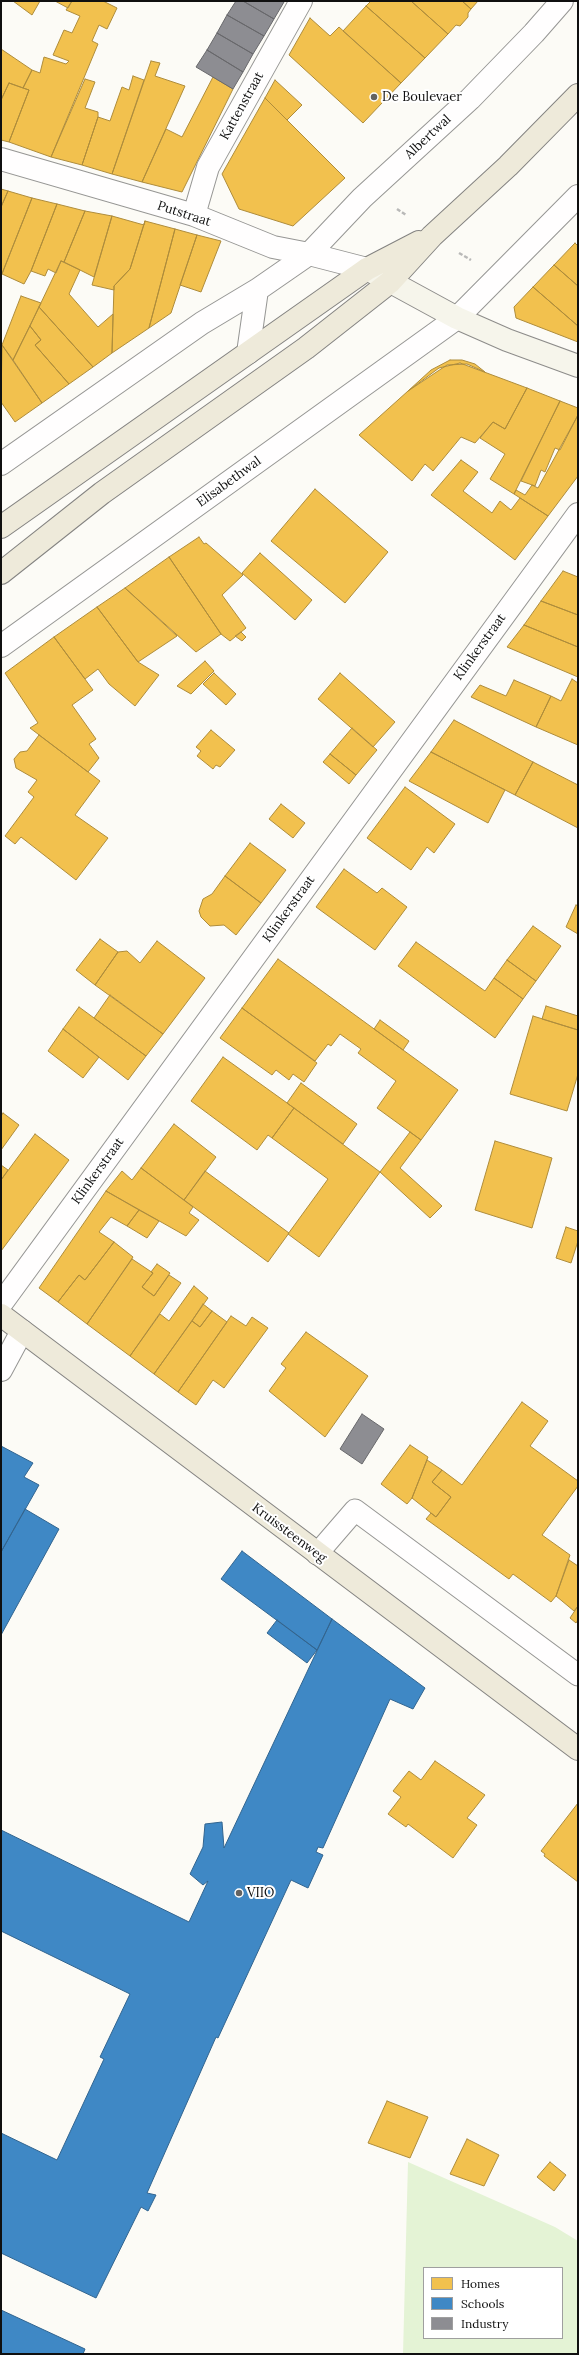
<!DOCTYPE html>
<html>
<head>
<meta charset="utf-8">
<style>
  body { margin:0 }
  #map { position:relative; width:579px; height:2355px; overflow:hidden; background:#fcfbf6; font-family:Lora,serif }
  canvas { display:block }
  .frame { position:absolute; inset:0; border:2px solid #101010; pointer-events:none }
  .legend { position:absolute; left:423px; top:2267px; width:140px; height:72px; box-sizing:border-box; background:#fff; border:1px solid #9f9f9f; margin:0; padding:5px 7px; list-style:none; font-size:12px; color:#101010 }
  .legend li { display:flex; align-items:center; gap:8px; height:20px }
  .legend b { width:20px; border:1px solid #9f9f9f }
</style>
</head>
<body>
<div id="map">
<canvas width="579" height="2355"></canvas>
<div class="frame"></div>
<ul class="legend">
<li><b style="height:11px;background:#f2c14e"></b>Homes</li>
<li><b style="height:11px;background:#3f88c5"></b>Schools</li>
<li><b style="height:11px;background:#8d8d92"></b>Industry</li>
</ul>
</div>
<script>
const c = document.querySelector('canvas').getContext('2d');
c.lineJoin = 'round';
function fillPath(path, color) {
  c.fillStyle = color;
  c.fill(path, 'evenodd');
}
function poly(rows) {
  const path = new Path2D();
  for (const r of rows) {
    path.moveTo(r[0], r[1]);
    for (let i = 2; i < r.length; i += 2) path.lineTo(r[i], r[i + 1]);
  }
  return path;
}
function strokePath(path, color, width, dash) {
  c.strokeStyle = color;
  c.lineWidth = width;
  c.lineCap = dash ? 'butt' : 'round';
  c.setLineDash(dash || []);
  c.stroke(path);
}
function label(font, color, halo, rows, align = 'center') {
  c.font = font + ' Lora,serif';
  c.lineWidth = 4;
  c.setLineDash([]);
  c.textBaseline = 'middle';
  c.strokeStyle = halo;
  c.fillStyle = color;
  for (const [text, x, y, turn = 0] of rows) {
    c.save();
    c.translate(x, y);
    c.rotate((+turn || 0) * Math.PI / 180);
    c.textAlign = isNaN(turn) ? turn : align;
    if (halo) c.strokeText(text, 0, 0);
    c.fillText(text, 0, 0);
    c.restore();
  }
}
fillPath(poly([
  [408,2162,555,2227,578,2241,578,2354,403,2354],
  [424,2268,562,2268,562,2338,424,2338]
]), '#e4f3d5');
const homes = poly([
  [13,1,40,1,32,15,13,1],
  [55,1,72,1,68,8,55,1],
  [72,1,103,1,117,8,107,29,99,25,92,41,98,44,51,157,9,142,29,90,23,88,32,70,40,73,44,57,66,64,69,61,53,55,64,30,72,33,80,16,66,10,72,1],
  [371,1,411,1,448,34,425,58,366,6,371,1],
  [411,1,462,1,471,9,468,13,468,17,460,26,456,25,448,34,411,1],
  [462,1,478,1,471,9,462,1],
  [366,6,425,58,401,83,343,31,366,6],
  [310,18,330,36,339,27,401,83,363,123,289,55,310,18],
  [1,49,32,70,23,88,9,83,1,100,1,49],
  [151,61,160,63,155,76,185,86,142,182,112,174,151,61],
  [133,76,144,80,112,174,82,165,98,117,110,121,122,87,129,90,133,76],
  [213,77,233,89,182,192,142,182,166,129,182,137,213,77],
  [85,79,95,82,85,108,98,112,98,117,82,165,51,157,85,79],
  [275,80,302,105,287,120,265,98,275,80],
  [9,83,29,90,9,142,1,140,1,100,9,83],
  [265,98,345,178,293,226,239,209,222,174,265,98],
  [1,189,8,191,1,207,1,189],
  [8,191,32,198,1,276,1,207,8,191],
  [32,198,57,204,31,271,24,284,2,274,32,198],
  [57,204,85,211,64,262,61,261,56,273,48,269,45,276,31,271,57,204],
  [85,211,112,216,94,277,64,262,85,211],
  [112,216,144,225,145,221,130,269,114,286,114,290,92,285,112,216],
  [145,221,175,229,149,328,112,353,114,286,130,269,145,221],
  [175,229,197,235,171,313,149,328,175,229],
  [197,235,221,241,201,292,180,285,197,235],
  [575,243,578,246,578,286,554,265,575,243],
  [61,261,80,270,69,294,98,327,113,314,112,353,93,367,39,307,61,261],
  [554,265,578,286,578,326,533,287,554,265],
  [533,287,578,326,578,342,516,318,514,307,533,287],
  [21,296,41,303,13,360,2,345,21,296],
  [39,307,93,367,69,384,35,345,41,340,30,326,39,307],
  [30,326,41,340,35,345,69,384,42,403,13,360,30,326],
  [2,345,42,403,15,422,1,402,2,345],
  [450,360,462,360,475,364,485,372,467,364,447,365,408,391,431,370,450,360],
  [460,363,527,388,505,429,493,422,475,443,461,437,433,471,425,464,412,481,359,435,408,391,439,368,460,363],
  [527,388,560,401,514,494,490,479,505,454,480,438,493,422,505,429,527,388],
  [560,401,578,408,578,415,560,450,555,448,545,472,541,470,535,486,521,481,560,401],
  [578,415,578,476,548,516,514,494,516,490,525,495,532,485,538,488,578,415],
  [461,460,478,472,463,491,492,513,500,501,511,510,520,498,548,516,515,560,431,495,461,460],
  [315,489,388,552,345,603,271,541,315,489],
  [199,537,204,544,206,543,243,575,222,595,246,628,230,641,221,634,169,557,199,537],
  [260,553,312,600,295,620,242,573,260,553],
  [169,557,221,634,196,652,125,588,169,557],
  [563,571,578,577,578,615,541,601,563,571],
  [125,588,177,636,138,662,97,607,125,588],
  [541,601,578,615,578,647,524,625,541,601],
  [97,607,138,662,159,675,135,706,109,684,98,669,85,679,54,637,97,607],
  [524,625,578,647,578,677,507,647,524,625],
  [241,632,246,637,242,641,235,636,241,632],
  [54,637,93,690,72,705,96,739,89,744,99,758,88,772,30,728,38,723,5,673,54,637],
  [205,661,214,671,191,694,177,686,205,661],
  [214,673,236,694,226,705,203,684,214,673],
  [340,673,395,722,373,747,318,699,340,673],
  [572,679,578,683,578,745,536,727,551,696,561,701,572,679],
  [514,680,551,696,536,727,471,697,480,685,506,696,514,680],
  [454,720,533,762,515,795,431,752,454,720],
  [352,728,377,750,356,775,330,754,352,728],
  [211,730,235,750,220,767,216,765,213,769,197,756,201,751,196,747,211,730],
  [39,735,100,781,75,815,108,838,76,880,21,837,15,844,5,836,34,797,28,792,37,780,16,768,14,759,20,752,27,751,39,735],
  [431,752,505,790,488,823,409,781,431,752],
  [330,754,356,775,349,784,323,762,330,754],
  [533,762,578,785,578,828,515,795,533,762],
  [405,787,455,824,434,853,427,847,411,870,367,838,405,787],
  [281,804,305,823,293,838,269,819,281,804],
  [250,843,286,870,261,903,225,876,250,843],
  [344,869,377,893,382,888,407,907,375,950,316,907,344,869],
  [225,876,261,903,236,935,224,925,210,926,201,917,199,911,203,899,212,894,225,876],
  [576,905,578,906,578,934,566,927,576,905],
  [533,926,561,946,536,981,507,960,533,926],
  [100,939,118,952,95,985,76,970,100,939],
  [157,941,205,978,163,1034,95,985,118,952,127,951,140,963,157,941],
  [416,942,485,991,494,978,523,999,495,1038,398,966,416,942],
  [278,959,458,1090,421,1140,377,1108,396,1081,358,1053,361,1049,340,1034,331,1046,328,1044,315,1061,242,1008,278,959],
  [507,960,536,981,523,999,494,978,507,960],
  [110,995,163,1034,146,1056,94,1018,110,995],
  [546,1006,578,1016,578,1030,542,1019,546,1006],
  [79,1007,146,1056,128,1080,63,1029,79,1007],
  [242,1008,317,1063,304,1082,293,1074,289,1080,276,1070,272,1075,220,1038,242,1008],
  [533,1016,578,1030,578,1074,567,1111,510,1094,533,1016],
  [380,1020,409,1041,403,1050,374,1029,380,1020],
  [63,1029,99,1057,83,1078,48,1051,63,1029],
  [223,1057,294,1108,272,1138,268,1135,257,1150,191,1101,223,1057],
  [301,1083,357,1124,343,1144,287,1103,301,1083],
  [294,1108,380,1172,319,1257,288,1234,328,1179,272,1138,294,1108],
  [3,1113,19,1125,1,1150,1,1116,3,1113],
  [174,1124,216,1157,184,1200,141,1168,174,1124],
  [410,1132,421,1140,400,1168,442,1206,430,1218,380,1172,410,1132],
  [35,1134,69,1160,1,1251,1,1180,35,1134],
  [495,1141,552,1158,532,1228,475,1210,495,1141],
  [1,1165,8,1170,1,1180,1,1165],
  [141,1168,193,1207,189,1213,199,1220,186,1236,106,1191,122,1171,132,1180,141,1168],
  [205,1171,289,1233,268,1262,184,1200,205,1171],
  [106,1191,139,1210,127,1226,111,1217,99,1232,114,1242,85,1280,79,1275,58,1302,39,1288,106,1191],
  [139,1210,159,1221,147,1238,127,1226,139,1210],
  [566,1227,578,1231,578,1241,571,1263,556,1258,566,1227],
  [114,1242,133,1257,87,1324,58,1302,79,1275,85,1280,114,1242],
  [132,1259,153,1273,142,1287,154,1296,169,1275,181,1283,130,1356,87,1324,132,1259],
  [157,1264,170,1273,154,1296,142,1287,153,1273,151,1272,157,1264],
  [194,1286,208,1298,154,1374,130,1356,160,1314,169,1321,194,1286],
  [203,1304,212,1311,200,1327,192,1321,203,1304],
  [212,1311,227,1322,178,1392,154,1374,192,1321,200,1327,212,1311],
  [231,1316,246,1326,252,1317,268,1328,224,1388,213,1380,196,1405,178,1392,231,1316],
  [306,1332,368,1376,325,1437,269,1391,286,1368,281,1364,306,1332],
  [522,1402,548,1421,530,1446,578,1481,578,1486,542,1535,570,1555,556,1596,551,1602,513,1574,509,1579,426,1519,431,1513,436,1517,451,1497,432,1482,442,1470,462,1485,522,1402],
  [410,1445,428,1457,412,1498,407,1504,381,1484,410,1445],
  [427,1460,442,1470,432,1482,451,1497,436,1517,412,1498,427,1460],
  [569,1560,578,1566,578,1606,574,1611,556,1596,569,1560],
  [578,1606,578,1620,576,1623,570,1618,578,1606],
  [435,1761,485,1795,467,1818,477,1825,453,1858,408,1824,406,1827,388,1814,401,1797,393,1791,409,1771,421,1780,435,1761],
  [578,1803,578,1882,544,1856,545,1854,541,1851,578,1803],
  [387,2101,428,2117,410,2158,368,2143,387,2101],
  [467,2139,499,2155,484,2186,450,2174,467,2139],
  [550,2162,566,2175,554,2191,537,2177,550,2162]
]);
fillPath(homes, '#f2c14e');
strokePath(homes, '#ae8c3b', 1);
const schools = poly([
  [1,1446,33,1463,24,1477,39,1485,1,1552,1,1446],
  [25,1509,59,1529,1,1635,1,1552,25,1509],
  [242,1551,332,1619,317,1650,221,1579,242,1551],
  [332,1619,425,1688,413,1709,390,1699,323,1848,318,1847,316,1852,323,1855,308,1888,291,1880,218,2038,216,2037,147,2193,156,2195,148,2211,141,2207,96,2298,1,2253,1,2133,57,2160,104,2059,100,2057,130,1994,1,1931,1,1830,189,1922,208,1881,203,1885,190,1874,203,1847,205,1824,222,1822,224,1848,332,1619],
  [277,1620,317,1650,307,1663,267,1633,277,1620],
  [1,2310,85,2349,83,2354,1,2354,1,2310]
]);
fillPath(schools, '#3f88c5');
strokePath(schools, '#31648f', 1);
const industry = poly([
  [236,1,243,1,274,19,264,36,227,15,236,1],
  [243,1,282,1,284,2,274,19,243,1],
  [227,15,264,36,253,54,217,33,227,15],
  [217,33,253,54,243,72,207,50,217,33],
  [207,50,243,72,233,89,196,67,207,50],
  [362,1414,384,1429,362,1464,340,1449,362,1414]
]);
fillPath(industry, '#8d8d92');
strokePath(industry, '#68686b', 1);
const lane = poly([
  [317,1554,355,1510,578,1675]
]);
const street = poly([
  [1,159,194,215,273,247,309,254,367,269],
  [194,215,208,167,301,1],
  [248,353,257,290],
  [1,464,202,323,257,290,309,254,362,198,470,99,534,33,562,1],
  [1,646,457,318,578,196],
  [1,1304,578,514],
  [1,1370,22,1331]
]);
const secondary = poly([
  [367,269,457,318,507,340,578,366]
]);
const primary = poly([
  [1,527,367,269,419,242],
  [1,573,102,493,306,348,390,282,432,236,508,166,578,95],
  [1,1315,578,1749]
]);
strokePath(lane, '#969694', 23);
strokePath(street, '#969694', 24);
strokePath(secondary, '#8d8c8a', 24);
strokePath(primary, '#848381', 24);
strokePath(poly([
  [397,209,406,215],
  [459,253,471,260]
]), '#b9b9b8', 2.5, [4, 2]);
strokePath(lane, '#fffefe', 21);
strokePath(street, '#fffefe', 22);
strokePath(secondary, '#f6f5eb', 22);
strokePath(primary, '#eeeada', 22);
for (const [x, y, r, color] of [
  [374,97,4,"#636260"],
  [239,1893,4,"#636260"]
]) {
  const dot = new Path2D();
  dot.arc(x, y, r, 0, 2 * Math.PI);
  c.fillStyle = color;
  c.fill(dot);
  strokePath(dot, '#fff', 1.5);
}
label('13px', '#101010', '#fff', [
  ["De Boulevaer",382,97],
  ["VIIO",247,1893]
], 'left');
label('13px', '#101010', '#fff', [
  ["Kattenstraat",242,106,-61],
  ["Albertwal",428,137,-43],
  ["Putstraat",184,214,18],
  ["Elisabethwal",229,482,-36],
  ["Klinkerstraat",480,647,-54],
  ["Klinkerstraat",289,909,-54],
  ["Klinkerstraat",98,1171,-54],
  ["Kruissteenweg",289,1533,37]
]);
</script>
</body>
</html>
